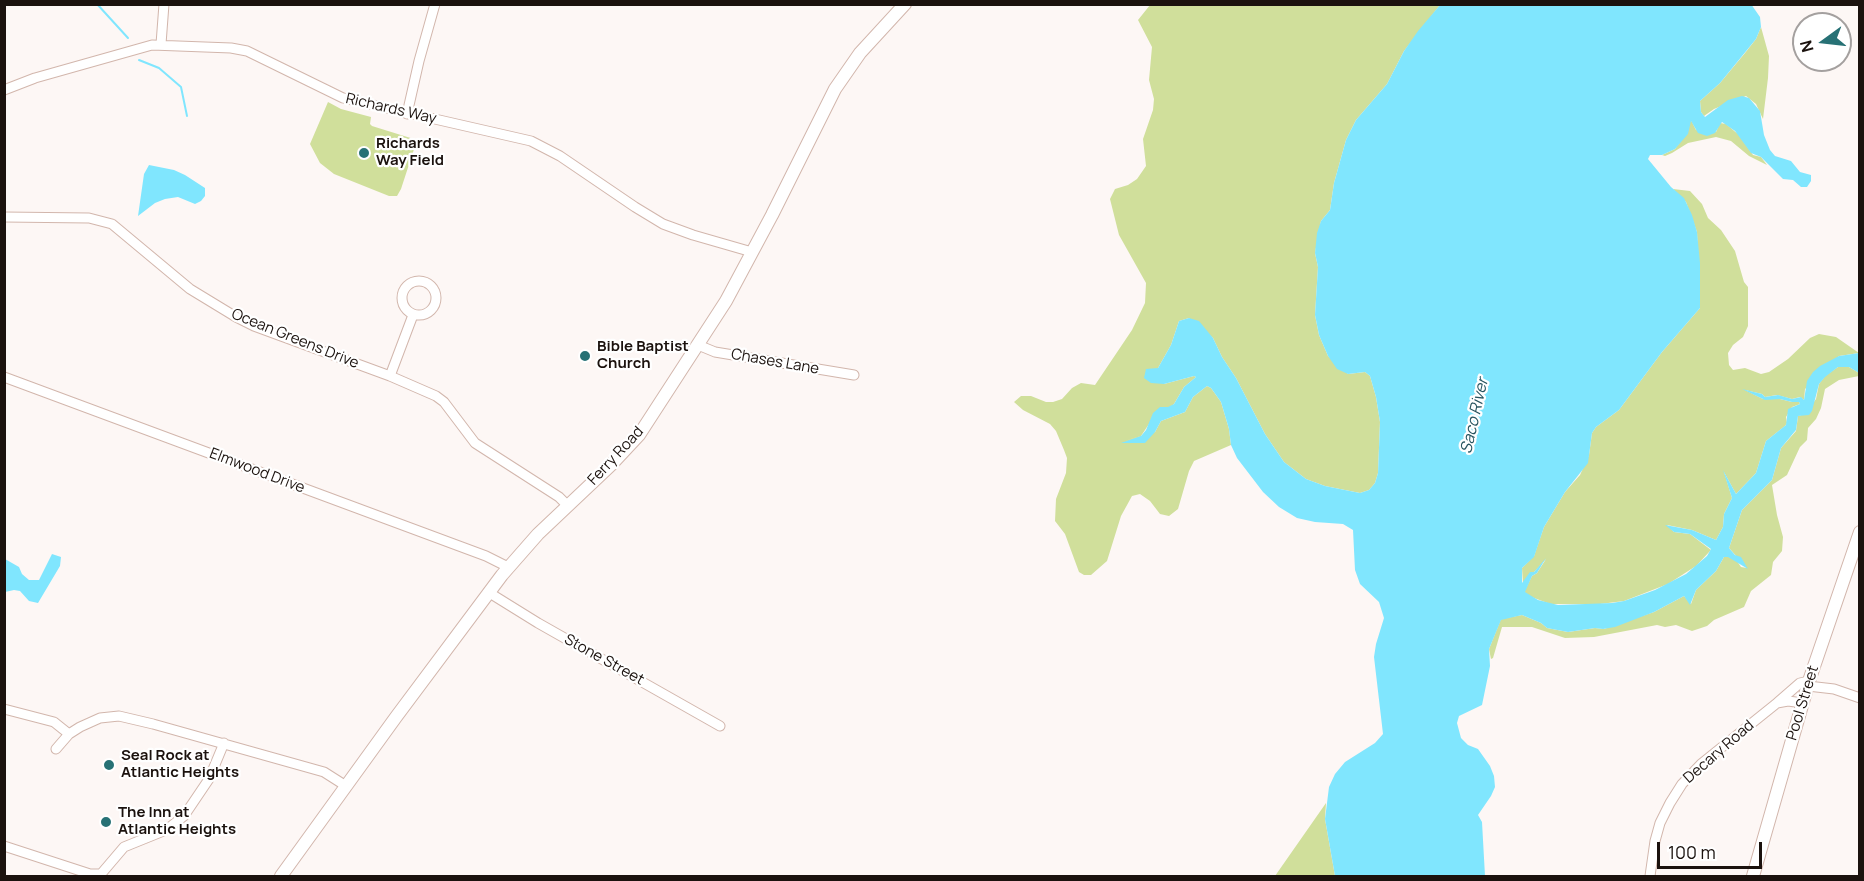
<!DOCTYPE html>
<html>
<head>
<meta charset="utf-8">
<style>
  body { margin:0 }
  #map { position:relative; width:1864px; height:881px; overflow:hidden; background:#fdf7f5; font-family:Manrope,sans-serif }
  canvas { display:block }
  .frame { position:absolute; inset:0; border:6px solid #1b120e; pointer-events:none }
  .north { position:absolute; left:1792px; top:12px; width:60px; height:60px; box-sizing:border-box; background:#fff; border:2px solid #a4a09f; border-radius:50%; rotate:255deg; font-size:16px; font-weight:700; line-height:24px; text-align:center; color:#1b120e }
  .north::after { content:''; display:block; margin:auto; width:21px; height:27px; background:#277175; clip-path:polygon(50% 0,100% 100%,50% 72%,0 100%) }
  .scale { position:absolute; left:1657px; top:842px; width:105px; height:27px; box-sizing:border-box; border:3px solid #1b120e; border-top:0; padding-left:8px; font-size:18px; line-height:21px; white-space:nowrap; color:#1b120e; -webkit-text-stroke:4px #fff; paint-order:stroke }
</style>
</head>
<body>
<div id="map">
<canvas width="1864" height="881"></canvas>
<div class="frame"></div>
<div class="north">N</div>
<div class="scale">100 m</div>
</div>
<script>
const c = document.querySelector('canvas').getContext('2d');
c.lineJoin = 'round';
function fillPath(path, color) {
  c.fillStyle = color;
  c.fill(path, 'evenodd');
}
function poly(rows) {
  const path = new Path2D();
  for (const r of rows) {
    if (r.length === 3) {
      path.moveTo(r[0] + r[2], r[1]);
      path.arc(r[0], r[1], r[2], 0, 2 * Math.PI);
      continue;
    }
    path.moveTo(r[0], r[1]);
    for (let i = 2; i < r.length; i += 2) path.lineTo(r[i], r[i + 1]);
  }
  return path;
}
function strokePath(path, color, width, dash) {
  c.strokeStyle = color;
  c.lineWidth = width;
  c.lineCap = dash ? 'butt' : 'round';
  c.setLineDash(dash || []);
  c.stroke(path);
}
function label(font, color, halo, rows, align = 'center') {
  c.font = font + ' Manrope,sans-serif';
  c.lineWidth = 4.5;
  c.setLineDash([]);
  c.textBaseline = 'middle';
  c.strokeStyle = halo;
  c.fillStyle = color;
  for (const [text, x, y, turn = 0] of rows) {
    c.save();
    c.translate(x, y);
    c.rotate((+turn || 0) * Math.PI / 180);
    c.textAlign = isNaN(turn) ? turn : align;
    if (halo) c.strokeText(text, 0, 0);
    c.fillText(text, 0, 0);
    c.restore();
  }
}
fillPath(poly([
  [1150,5,1440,5,1404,51,1387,84,1356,120,1346,140,1334,183,1330,210,1321,221,1315,253,1318,267,1315,315,1319,335,1328,356,1348,374,1365,372,1370,376,1376,397,1380,422,1378,473,1375,483,1369,490,1360,493,1325,486,1306,479,1284,462,1265,434,1236,378,1222,357,1213,338,1189,318,1179,321,1171,345,1158,368,1164,384,1194,376,1196,377,1184,387,1174,404,1149,424,1141,436,1121,442,1155,432,1161,421,1185,412,1193,397,1207,386,1211,388,1221,402,1229,429,1231,445,1194,461,1189,471,1178,509,1169,516,1160,514,1150,501,1140,494,1132,496,1121,516,1107,561,1091,575,1084,575,1079,572,1065,534,1055,521,1056,499,1066,473,1067,458,1064,450,1056,431,1050,424,1023,410,1014,402,1021,396,1031,396,1046,402,1053,402,1062,399,1072,388,1081,383,1095,385,1132,330,1145,303,1146,283,1119,235,1110,199,1115,189,1128,185,1137,179,1146,166,1143,139,1153,110,1154,99,1149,80,1152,47,1138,20],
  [1761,27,1769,56,1768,78,1763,119,1756,104,1746,96,1714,109,1704,116,1701,112,1700,101,1720,83,1745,53,1756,39],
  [328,102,341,109,371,117,370,124,372,126,417,140,401,189,397,196,389,196,334,174,320,163,310,144],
  [1691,120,1696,130,1716,132,1720,123,1726,124,1739,135,1753,155,1761,157,1767,165,1749,156,1731,141,1716,137,1688,143,1672,153,1665,156,1662,155,1675,149,1689,129,1689,122],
  [1673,189,1690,191,1702,204,1708,218,1721,230,1735,251,1744,282,1748,287,1748,326,1743,337,1733,345,1728,353,1729,365,1733,370,1745,368,1761,374,1769,372,1788,359,1810,338,1819,334,1836,337,1859,353,1839,356,1805,389,1804,400,1800,397,1792,399,1777,395,1765,397,1762,394,1745,390,1763,399,1780,399,1792,402,1799,402,1800,404,1792,407,1786,417,1787,423,1785,426,1766,441,1756,473,1736,494,1724,472,1732,498,1724,514,1723,527,1716,540,1692,530,1667,525,1674,532,1690,534,1711,550,1696,566,1668,584,1624,601,1600,604,1550,604,1529,596,1524,592,1532,576,1537,573,1546,559,1534,572,1530,573,1523,584,1522,568,1534,556,1544,527,1565,492,1580,475,1589,455,1592,433,1596,427,1619,410,1662,352,1700,308,1697,232,1686,202],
  [1838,367,1849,367,1859,373,1859,376,1839,380,1825,389,1821,408,1816,419,1808,428,1807,440,1800,447,1787,475,1772,485,1777,515,1783,537,1782,551,1773,562,1771,575,1751,591,1744,607,1714,620,1707,626,1692,631,1676,625,1665,627,1657,625,1594,637,1565,638,1532,627,1502,627,1493,658,1491,659,1489,649,1501,619,1522,615,1541,623,1547,628,1568,632,1595,628,1604,629,1654,612,1684,596,1691,604,1696,590,1716,571,1724,557,1729,557,1737,561,1741,567,1747,568,1729,548,1742,510,1772,480,1781,448,1796,431,1798,416,1805,414,1816,399,1819,384,1825,376],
  [1326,803,1325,819,1335,876,1275,876]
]), '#d0df9b');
fillPath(poly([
  [1751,4,1760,17,1761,27,1756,39,1720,83,1700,101,1701,112,1705,117,1728,100,1742,96,1749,98,1760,111,1764,135,1770,150,1775,156,1791,161,1800,172,1811,175,1811,181,1807,187,1801,187,1793,180,1783,179,1761,157,1751,153,1735,131,1722,122,1715,133,1707,136,1698,133,1691,121,1688,134,1675,149,1662,155,1650,155,1648,159,1671,187,1684,198,1692,215,1697,232,1700,263,1700,308,1662,352,1619,410,1596,427,1592,433,1588,463,1565,492,1544,527,1534,557,1522,568,1522,583,1530,572,1534,572,1546,558,1537,573,1532,576,1525,592,1538,600,1558,605,1612,603,1624,601,1655,590,1686,574,1707,556,1711,549,1690,534,1674,532,1665,525,1692,530,1716,540,1723,527,1724,514,1732,498,1723,470,1736,494,1756,473,1766,441,1786,425,1788,409,1800,404,1799,402,1792,402,1780,399,1765,400,1742,389,1762,394,1765,397,1778,395,1792,399,1801,397,1804,400,1807,381,1813,372,1820,366,1839,356,1859,353,1859,373,1849,367,1838,367,1825,377,1819,384,1812,411,1809,415,1798,416,1796,430,1781,448,1772,480,1742,510,1729,548,1735,555,1741,557,1748,569,1728,557,1724,557,1716,571,1696,590,1690,605,1684,596,1654,612,1615,627,1603,629,1595,628,1568,632,1547,628,1541,623,1522,615,1501,620,1489,649,1490,666,1482,705,1459,716,1457,723,1461,738,1468,745,1478,749,1490,766,1494,776,1495,787,1491,796,1478,815,1482,822,1485,876,1335,876,1325,819,1329,787,1335,774,1345,762,1375,743,1383,734,1374,657,1376,644,1384,618,1379,602,1360,584,1355,570,1353,530,1343,524,1315,522,1297,518,1279,507,1263,492,1237,458,1231,445,1229,429,1221,402,1211,388,1207,386,1193,397,1185,412,1161,421,1155,432,1145,443,1121,443,1141,436,1146,430,1153,413,1160,407,1168,407,1174,404,1184,387,1196,377,1194,376,1164,384,1151,383,1144,378,1146,369,1158,368,1171,345,1179,321,1189,318,1199,321,1213,338,1222,357,1236,378,1265,434,1284,462,1306,479,1325,486,1360,493,1369,490,1375,483,1378,473,1380,422,1376,397,1370,376,1365,372,1348,374,1337,369,1328,356,1319,335,1315,315,1318,267,1315,253,1317,233,1321,221,1330,210,1334,183,1346,140,1356,120,1387,84,1404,51,1418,31,1440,5],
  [149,165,174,170,185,175,205,188,205,196,201,201,195,204,178,197,165,199,155,203,138,216,144,174],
  [52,554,61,557,60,566,38,603,29,601,20,591,14,590,5,592,5,559,19,567,22,574,29,580,39,580]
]), '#80e6fe');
strokePath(poly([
  [97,4,128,38],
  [139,60,159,68,181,87,187,116]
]), '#80e6fe', 2);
const minor = poly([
  [161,44,164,4],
  [4,90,35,78,152,45,231,48,247,51,343,98,531,141,560,156,635,207,663,224,693,235,752,252],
  [407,114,419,61,435,4],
  [4,217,89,218,112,224,190,289,236,317,254,326,390,376,436,396,444,402,475,443,559,497,568,506],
  [419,298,17],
  [698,345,715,352,854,375],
  [390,376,413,315],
  [4,377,486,556,508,567],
  [488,592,538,623,720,726],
  [1808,686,1834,689,1860,698],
  [1777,703,1788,701,1803,703],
  [4,709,54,722,69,734],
  [56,749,69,734,80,727,100,718,119,716,153,724,324,772,346,786],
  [4,846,90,874,101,874,124,847,166,830,184,816,209,779,224,743],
  [1650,876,1655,841,1660,823,1670,803,1682,784,1701,764,1777,703,1800,683,1809,681]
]);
const major = poly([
  [281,876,396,717,502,575,538,534,611,465,639,435,726,301,772,215,835,89,860,53,905,4],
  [1753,876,1809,681,1860,532]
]);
strokePath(minor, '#d2b6ac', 11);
strokePath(major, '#d2b6ac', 14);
strokePath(minor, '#fff', 9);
strokePath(major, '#fff', 12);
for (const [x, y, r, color] of [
  [364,153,6,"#277175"],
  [585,356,6,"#277175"],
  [109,765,6,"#277175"],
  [106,822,6,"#277175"]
]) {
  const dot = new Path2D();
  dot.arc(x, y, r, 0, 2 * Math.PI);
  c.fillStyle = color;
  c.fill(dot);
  strokePath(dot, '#fff', 2);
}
label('15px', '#1b120e', '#fff', [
  ["Richards Way",391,109,13],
  ["Ocean Greens Drive",295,339,22],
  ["Chases Lane",775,362,10],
  ["Ferry Road",616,456,-47],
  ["Elmwood Drive",257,471,21],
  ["Stone Street",604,660,29],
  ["Pool Street",1803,703,-73],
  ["Decary Road",1719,752,-41]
]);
label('bold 15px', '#1b120e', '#fff', [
  ["Richards",376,144],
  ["Way Field",376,161],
  ["Bible Baptist",597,347],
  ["Church",597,364],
  ["Seal Rock at",121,756],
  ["Atlantic Heights",121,773],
  ["The Inn at",118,813],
  ["Atlantic Heights",118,830]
], 'left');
label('italic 16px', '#27545f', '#fff', [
  ["Saco River",1475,416,-77]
]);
</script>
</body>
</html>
